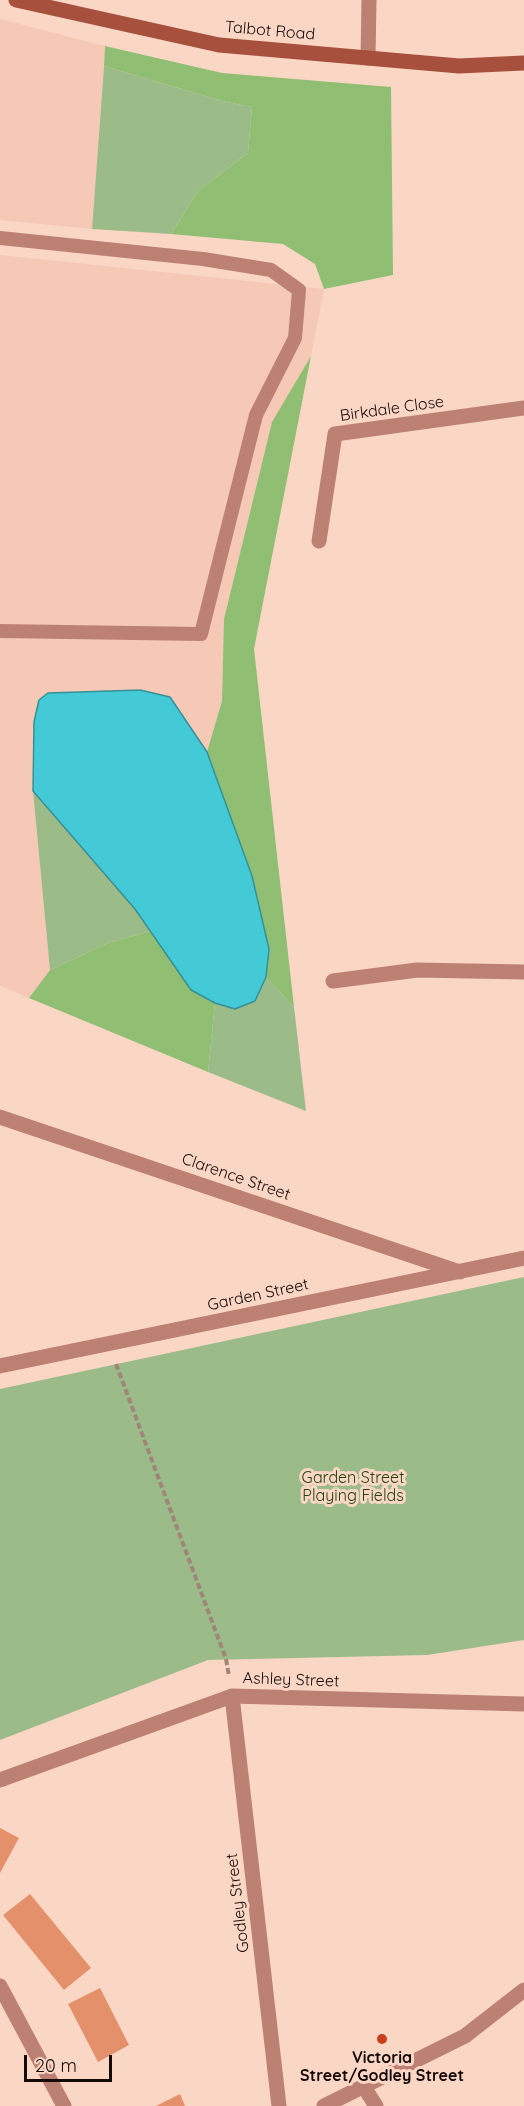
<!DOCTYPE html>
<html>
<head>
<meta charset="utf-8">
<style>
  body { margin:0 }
  #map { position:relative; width:524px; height:2106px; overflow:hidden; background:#fad6c5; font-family:Quicksand,sans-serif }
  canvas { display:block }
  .scale { position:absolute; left:24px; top:2055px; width:88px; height:27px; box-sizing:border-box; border:3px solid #140905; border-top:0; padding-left:8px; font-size:18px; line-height:21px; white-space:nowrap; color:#140905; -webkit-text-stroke:4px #fad6c5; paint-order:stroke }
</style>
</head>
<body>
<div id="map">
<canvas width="524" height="2106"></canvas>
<div class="scale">20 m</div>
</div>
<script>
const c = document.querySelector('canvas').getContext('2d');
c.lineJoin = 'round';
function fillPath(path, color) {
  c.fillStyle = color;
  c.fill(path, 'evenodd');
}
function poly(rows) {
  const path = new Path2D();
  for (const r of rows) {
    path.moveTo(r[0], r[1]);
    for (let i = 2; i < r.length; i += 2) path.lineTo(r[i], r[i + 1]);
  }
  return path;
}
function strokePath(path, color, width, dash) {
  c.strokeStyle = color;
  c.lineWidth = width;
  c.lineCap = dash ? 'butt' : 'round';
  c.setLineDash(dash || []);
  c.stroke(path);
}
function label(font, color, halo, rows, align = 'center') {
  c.font = font + ' Quicksand,sans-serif';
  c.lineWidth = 6;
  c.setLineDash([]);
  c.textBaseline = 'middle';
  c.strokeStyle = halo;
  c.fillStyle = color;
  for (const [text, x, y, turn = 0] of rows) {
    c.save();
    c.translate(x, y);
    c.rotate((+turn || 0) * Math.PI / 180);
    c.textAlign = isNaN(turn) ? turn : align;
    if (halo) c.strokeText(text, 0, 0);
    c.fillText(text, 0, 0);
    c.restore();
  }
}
fillPath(poly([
  [0,19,105,46,92,229,0,220],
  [0,255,324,289,311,356,272,422,224,619,222,701,207,752,170,697,34,722,33,791,50,970,29,998,0,986]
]), '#f5c9b6');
fillPath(poly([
  [104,66,222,101,252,107,248,153,198,191,171,234,92,229],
  [33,791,136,909,151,931,108,943,50,970],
  [266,977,294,1007,306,1111,208,1072,215,1003,235,1008,255,1001],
  [524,1277,524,1640,427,1655,208,1660,0,1740,0,1389]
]), '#9bbc89');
fillPath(poly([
  [105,46,222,73,391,87,393,275,324,289,315,264,283,244,171,234,198,191,248,153,252,107,222,101,104,66],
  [311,356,254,649,294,1007,266,977,269,949,252,876,207,752,222,701,224,619,272,422],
  [151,931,191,990,215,1003,208,1072,29,998,50,970,108,943]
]), '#90bf74');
const water = poly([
  [140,690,170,697,207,752,252,876,269,949,266,977,255,1001,235,1009,215,1003,191,990,135,909,33,791,34,722,39,700,48,693,140,690]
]);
fillPath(water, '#44cad6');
strokePath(water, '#369097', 1.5);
fillPath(poly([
  [0,1828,19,1838,0,1873],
  [30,1894,91,1968,64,1990,3,1915],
  [100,1988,129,2045,98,2062,68,2004],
  [180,2094,185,2106,156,2106]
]), '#e4916b');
strokePath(poly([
  [116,1364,226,1659,229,1676]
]), '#a0867a', 4, [6, 3]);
strokePath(poly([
  [0,238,203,259,271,270,299,290,295,338,256,415,201,634,0,631]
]), '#bd8173', 14);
strokePath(poly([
  [368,58,369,0],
  [319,541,335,434,524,408],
  [333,981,417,970,524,972],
  [0,1117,460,1272],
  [0,1366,524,1258],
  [232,1696,279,2106],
  [0,1780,232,1696,524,1704],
  [0,1986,64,2106],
  [364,2087,376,2106],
  [324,2106,465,2036,524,1990]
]), '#bd8173', 15);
strokePath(poly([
  [16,0,219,45,459,66,524,63]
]), '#a7503e', 15);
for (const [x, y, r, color] of [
  [382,2039,6,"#c93f1c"]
]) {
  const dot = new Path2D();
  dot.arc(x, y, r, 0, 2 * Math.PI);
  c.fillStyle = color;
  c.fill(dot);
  strokePath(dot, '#fad6c5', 2);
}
label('16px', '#140905', '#fad6c5', [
  ["Talbot Road",270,31,5],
  ["Birkdale Close",392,409,-8],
  ["Clarence Street",236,1177,19],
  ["Garden Street",258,1295,-12],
  ["Ashley Street",291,1680,2],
  ["Godley Street",238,1903,-97]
]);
label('16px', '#23410c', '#fad6c5', [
  ["Garden Street",353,1478],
  ["Playing Fields",353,1496]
]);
label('bold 16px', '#140905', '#fad6c5', [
  ["Victoria",382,2058],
  ["Street/Godley Street",382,2076]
]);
</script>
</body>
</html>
